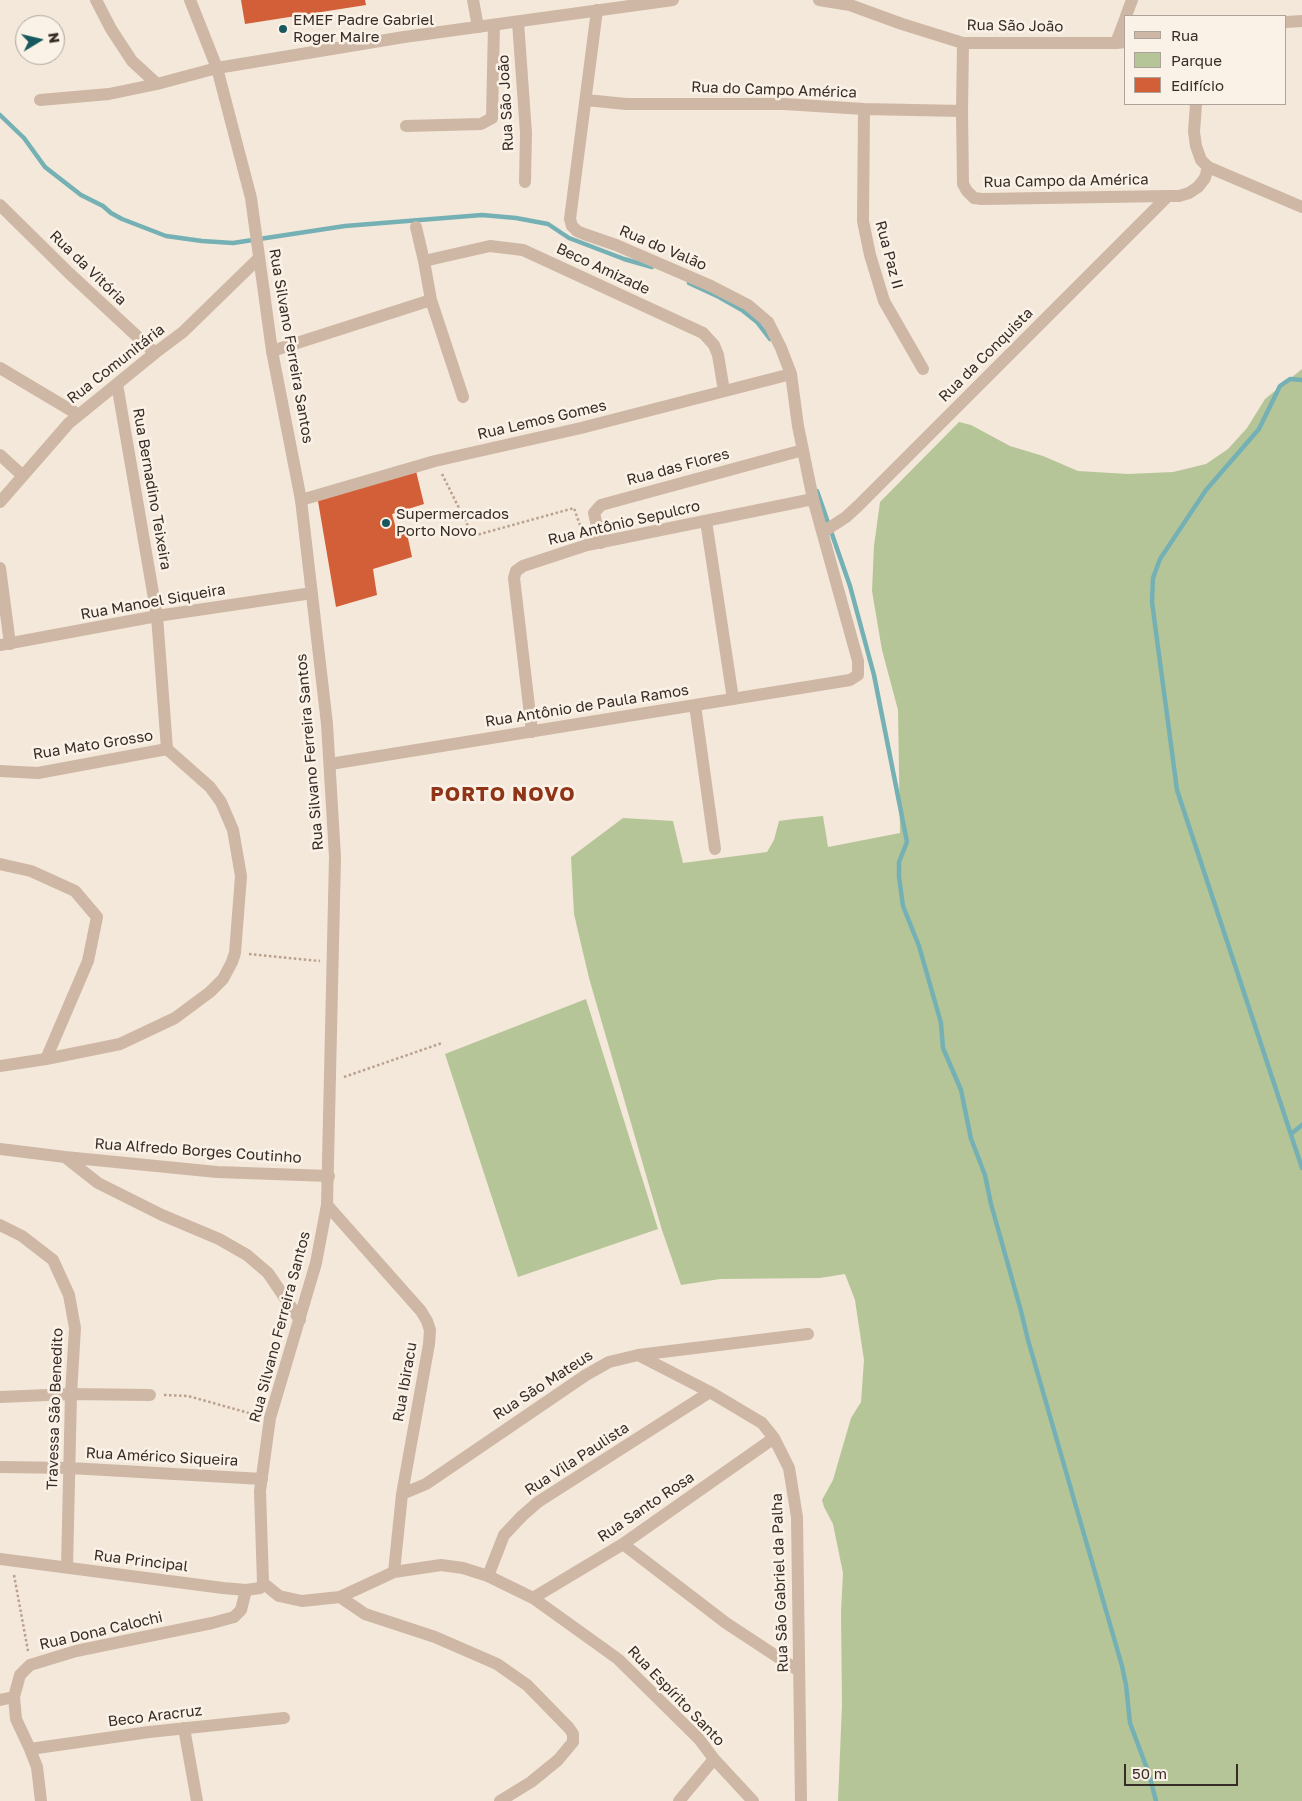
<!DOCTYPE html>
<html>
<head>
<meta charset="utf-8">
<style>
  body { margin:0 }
  #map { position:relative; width:1302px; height:1801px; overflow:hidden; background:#f4e8da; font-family:"Golos Text",sans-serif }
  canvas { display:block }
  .legend { position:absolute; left:1124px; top:15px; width:162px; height:90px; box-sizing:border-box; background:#fbf2e7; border:1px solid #ada39a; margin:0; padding:6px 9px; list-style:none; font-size:15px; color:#382c27 }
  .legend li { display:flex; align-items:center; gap:10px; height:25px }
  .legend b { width:25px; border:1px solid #ada39a }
  .north { position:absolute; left:15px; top:15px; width:50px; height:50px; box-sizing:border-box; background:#fbf2e7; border:1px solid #ada39a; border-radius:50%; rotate:81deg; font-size:14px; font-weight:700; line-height:20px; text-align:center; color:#382c27 }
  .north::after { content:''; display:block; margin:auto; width:18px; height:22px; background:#17595e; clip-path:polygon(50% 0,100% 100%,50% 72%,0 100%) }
  .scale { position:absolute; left:1124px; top:1764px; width:114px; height:22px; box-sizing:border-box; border:2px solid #382c27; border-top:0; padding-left:6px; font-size:15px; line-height:18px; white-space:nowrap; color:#382c27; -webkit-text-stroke:4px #fbf2e7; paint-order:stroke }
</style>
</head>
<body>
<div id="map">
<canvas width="1302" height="1801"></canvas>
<ul class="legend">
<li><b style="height:6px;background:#ceb7a4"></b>Rua</li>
<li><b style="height:14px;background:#b6c598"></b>Parque</li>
<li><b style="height:14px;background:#d35f39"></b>Edifício</li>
</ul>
<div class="north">N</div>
<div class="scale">50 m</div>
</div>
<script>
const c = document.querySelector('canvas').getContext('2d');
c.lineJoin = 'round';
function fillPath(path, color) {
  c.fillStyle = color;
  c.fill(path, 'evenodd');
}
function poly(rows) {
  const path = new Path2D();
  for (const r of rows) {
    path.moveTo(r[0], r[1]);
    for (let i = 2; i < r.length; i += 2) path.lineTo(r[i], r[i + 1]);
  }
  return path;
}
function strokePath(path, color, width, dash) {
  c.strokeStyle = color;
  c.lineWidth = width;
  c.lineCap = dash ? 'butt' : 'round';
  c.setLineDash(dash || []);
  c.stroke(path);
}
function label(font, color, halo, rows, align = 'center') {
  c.font = font + ' "Golos Text",sans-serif';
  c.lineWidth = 5;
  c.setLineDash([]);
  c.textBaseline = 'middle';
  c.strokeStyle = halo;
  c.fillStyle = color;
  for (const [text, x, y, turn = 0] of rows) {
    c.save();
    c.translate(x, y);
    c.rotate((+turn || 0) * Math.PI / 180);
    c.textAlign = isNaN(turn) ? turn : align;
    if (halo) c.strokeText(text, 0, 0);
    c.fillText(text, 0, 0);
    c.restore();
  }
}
fillPath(poly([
  [1302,369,1302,1801,838,1801,842,1705,841,1612,843,1573,833,1524,824,1507,822,1500,833,1480,851,1418,861,1402,864,1360,855,1300,845,1274,820,1278,720,1279,681,1285,662,1230,589,978,574,914,571,857,623,818,673,821,683,863,767,852,774,840,779,821,794,819,823,816,828,847,900,833,898,710,882,650,872,591,874,546,880,502,959,422,971,425,1010,446,1043,456,1078,471,1128,474,1173,472,1206,464,1228,449,1247,428,1265,399],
  [586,999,658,1229,518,1277,445,1054]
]), '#b6c598');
strokePath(poly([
  [0,115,24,138,45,167,81,195,103,206,111,213,122,219,166,236,202,241,233,243,345,226,482,215,516,218,548,224,569,238,624,259,652,267],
  [689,283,719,297,742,310,757,322,770,339],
  [1302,380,1290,379,1280,386,1259,429,1206,490,1160,559,1153,578,1152,602,1177,790,1302,1168],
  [817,491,850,586,874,675,907,842,899,862,899,877,903,906,919,946,941,1023,943,1048,961,1090,971,1139,985,1175,991,1204,1021,1311,1028,1340,1122,1666,1126,1685,1130,1723,1149,1774,1156,1801],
  [1291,1134,1302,1125]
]), '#75b1b4', 4.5);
fillPath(poly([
  [241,0,365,0,366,5,245,24],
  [416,471,424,504,392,514,397,532,406,529,412,557,373,569,377,595,336,607,318,501]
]), '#d35f39');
strokePath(poly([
  [442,474,473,536,574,508,583,534],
  [249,954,320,961],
  [344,1077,442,1043],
  [164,1395,188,1396,256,1415],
  [14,1575,28,1651]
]), '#baa18e', 2.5, [2.5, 2.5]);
strokePath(poly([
  [96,0,111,29,132,61,157,84],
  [473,0,478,27],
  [1126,16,1132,0],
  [518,22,526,133,525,182],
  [1286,22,1302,21],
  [1116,43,1126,17],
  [40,100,109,94,157,84,217,68],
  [586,100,626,104,784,104,864,109,962,111],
  [864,109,863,221,870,255,884,301,923,369],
  [406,126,481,124,492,118,494,25],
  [1208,167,1302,207],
  [416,227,424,261,431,300,463,397],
  [424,261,490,246,523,250,703,333,714,345,718,355,724,391],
  [272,351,431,300],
  [0,368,79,415],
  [117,384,157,616,167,749],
  [0,455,23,476],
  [301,500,435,461,581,428,791,374],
  [0,502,69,423,155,353],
  [706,521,733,699],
  [823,532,846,517,858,506,1168,196],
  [601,543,594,513,601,505,803,450],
  [0,568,10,644],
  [695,705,715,849],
  [532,732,514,578,516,571,523,566,587,545,813,499],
  [330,764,850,680,858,675,858,661,813,499,798,426,791,374,781,348,768,322,748,305,711,286,616,245,584,234,577,231,572,226,570,219,597,10],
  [0,771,38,773,167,749,210,787,221,802,233,830,241,876,235,953,232,962,223,979,210,992,175,1018,120,1044,46,1059,0,1066],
  [0,864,31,871,75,891,97,917,88,961,46,1059],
  [0,1149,65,1157,217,1172,329,1176],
  [65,1157,98,1183,162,1215,219,1239,247,1255,268,1273,300,1320],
  [327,1205,421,1311,427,1321,430,1330,429,1344,402,1494,394,1572],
  [0,1225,22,1236,53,1260,69,1295,75,1328,71,1394,67,1567],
  [638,1355,710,1392,762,1423,774,1438,789,1468,797,1517,801,1801],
  [0,1397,71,1394,150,1395],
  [0,1467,70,1468,262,1479],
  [402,1494,426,1484,586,1375,609,1362,638,1355,808,1334],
  [623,1544,726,1623,799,1671],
  [488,1576,504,1535,522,1516,538,1502,710,1392],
  [263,1583,279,1596,302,1601,340,1597,394,1572,441,1565,463,1568,488,1576,533,1598,618,1659,699,1739,714,1759,753,1801],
  [340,1597,365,1614,435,1637,497,1664,527,1685,569,1728,573,1734,573,1742,558,1760,531,1782,500,1801],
  [533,1598,623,1544,774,1438],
  [0,1700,14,1697],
  [184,1728,197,1801],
  [30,1749,149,1732,284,1718],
  [41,1801,37,1767,30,1749,16,1719,14,1697,20,1675,30,1665,76,1651,212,1623,234,1617,241,1610,246,1590],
  [679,1801,714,1759]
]), '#ceb7a4', 12);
strokePath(poly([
  [819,0,850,5,902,24,963,43,1116,43,1126,42],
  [963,43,962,111,963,184,967,191,974,198,982,199,1168,196,1179,196,1189,193,1198,187,1205,178,1208,167,1201,160,1196,146,1194,132,1196,104],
  [217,68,404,37,673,0],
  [0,205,69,273,155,353,183,332,259,258],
  [0,645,157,616,312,593],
  [0,1559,223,1588,246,1590,260,1588,263,1583,260,1491,270,1418,316,1263,327,1205,335,857,327,724,301,500,272,351,251,198,217,68,190,0]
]), '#ceb7a4', 12);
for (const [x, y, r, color] of [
  [283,29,5,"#17595e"],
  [386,523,5,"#17595e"]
]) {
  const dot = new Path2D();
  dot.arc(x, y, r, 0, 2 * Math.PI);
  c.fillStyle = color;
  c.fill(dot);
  strokePath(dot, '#fbf2e7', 2);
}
label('15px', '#382c27', '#fbf2e7', [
  ["EMEF Padre Gabriel",293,20],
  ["Roger Maire",293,37],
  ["Supermercados",396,514],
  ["Porto Novo",396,531]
], 'left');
label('15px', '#382c27', '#fbf2e7', [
  ["Rua São João",1015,26,1],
  ["Rua do Campo América",774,90,2],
  ["Rua São João",506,103,-93],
  ["Rua Campo da América",1066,181,-1],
  ["Rua do Valão",663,248,23],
  ["Rua Paz II",889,255,75],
  ["Rua da Vitória",88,268,44],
  ["Beco Amizade",603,269,25],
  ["Rua Silvano Ferreira Santos",291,346,80],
  ["Rua da Conquista",986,355,-45],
  ["Rua Comunitária",116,364,-38],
  ["Rua Lemos Gomes",542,420,-13],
  ["Rua das Flores",678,467,-15],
  ["Rua Bernadino Teixeira",152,489,80],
  ["Rua Antônio Sepulcro",624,523,-13],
  ["Rua Manoel Siqueira",153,602,-10],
  ["Rua Antônio de Paula Ramos",587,706,-9],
  ["Rua Mato Grosso",93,745,-9],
  ["Rua Silvano Ferreira Santos",310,752,-95],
  ["Rua Alfredo Borges Coutinho",198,1151,4],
  ["Rua Silvano Ferreira Santos",280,1327,-75],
  ["Rua Ibiracu",405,1382,-80],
  ["Rua São Mateus",543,1385,-33],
  ["Travessa São Benedito",55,1409,-88],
  ["Rua Américo Siqueira",162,1457,3],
  ["Rua Vila Paulista",577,1459,-33],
  ["Rua Santo Rosa",646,1507,-34],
  ["Rua Principal",141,1561,7],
  ["Rua São Gabriel da Palha",780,1583,-92],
  ["Rua Dona Calochi",101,1631,-13],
  ["Rua Espírito Santo",676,1696,46],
  ["Beco Aracruz",155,1716,-7]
]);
c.letterSpacing = '1px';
label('bold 20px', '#903417', '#fbf2e7', [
  ["PORTO NOVO",503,795]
]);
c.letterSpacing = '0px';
</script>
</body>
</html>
